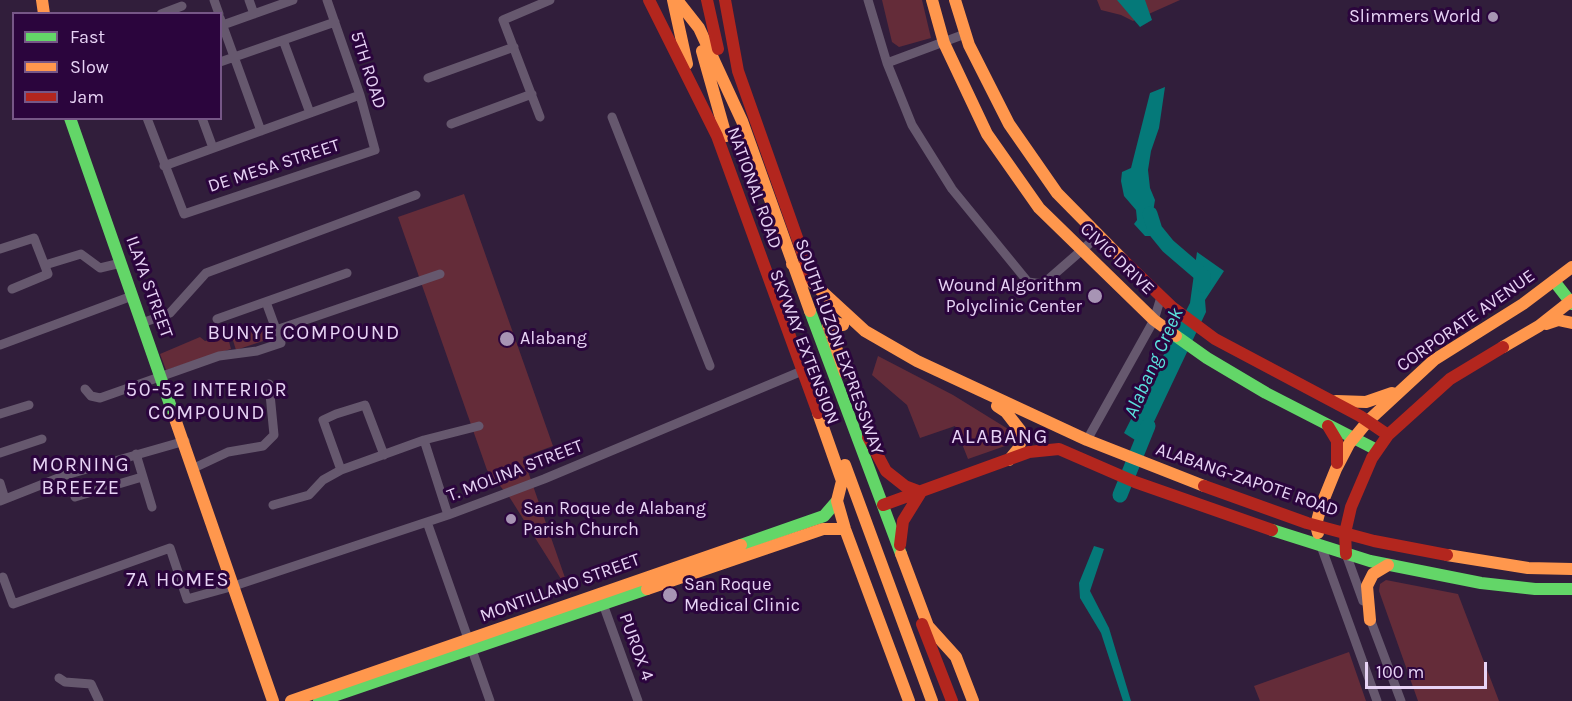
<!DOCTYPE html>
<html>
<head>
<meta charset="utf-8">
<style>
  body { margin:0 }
  #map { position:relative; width:1572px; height:701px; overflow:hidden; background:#311e3b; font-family:Karla,sans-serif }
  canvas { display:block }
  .legend { position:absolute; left:12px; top:12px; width:210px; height:108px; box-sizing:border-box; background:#2b053d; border:2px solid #765787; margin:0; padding:8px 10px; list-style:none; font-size:18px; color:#e7d3f5 }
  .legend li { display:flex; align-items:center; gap:12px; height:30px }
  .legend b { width:30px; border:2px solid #765787 }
  .scale { position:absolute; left:1365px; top:662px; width:122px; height:27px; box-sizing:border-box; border:3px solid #e7d3f5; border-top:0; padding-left:8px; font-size:18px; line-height:21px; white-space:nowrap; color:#e7d3f5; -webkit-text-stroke:4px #2b053d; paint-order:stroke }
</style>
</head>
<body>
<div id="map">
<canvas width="1572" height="701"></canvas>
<ul class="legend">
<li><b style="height:8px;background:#63d668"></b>Fast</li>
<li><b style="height:8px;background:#ff974d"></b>Slow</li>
<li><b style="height:8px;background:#b3261e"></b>Jam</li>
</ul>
<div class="scale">100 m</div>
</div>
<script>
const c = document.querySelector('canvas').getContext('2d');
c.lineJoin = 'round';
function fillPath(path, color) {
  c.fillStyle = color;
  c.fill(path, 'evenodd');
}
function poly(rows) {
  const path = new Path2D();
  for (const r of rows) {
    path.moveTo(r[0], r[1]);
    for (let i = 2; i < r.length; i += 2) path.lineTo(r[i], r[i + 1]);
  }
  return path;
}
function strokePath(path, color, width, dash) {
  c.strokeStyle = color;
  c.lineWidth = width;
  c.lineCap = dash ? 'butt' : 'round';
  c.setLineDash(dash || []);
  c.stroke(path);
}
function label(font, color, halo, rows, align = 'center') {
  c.font = font + ' Karla,sans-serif';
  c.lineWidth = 6;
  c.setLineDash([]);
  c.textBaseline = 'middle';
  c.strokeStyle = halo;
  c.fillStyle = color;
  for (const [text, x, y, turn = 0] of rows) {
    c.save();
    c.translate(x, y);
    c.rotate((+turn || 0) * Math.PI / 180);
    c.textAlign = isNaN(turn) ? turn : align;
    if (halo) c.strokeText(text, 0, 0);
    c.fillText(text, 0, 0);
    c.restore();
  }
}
fillPath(poly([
  [882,0,922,0,931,38,899,47,892,42],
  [1097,0,1180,0,1133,21,1121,15,1101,10],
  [464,194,553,446,523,457,571,595,510,498,487,470,398,217],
  [264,324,269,339,236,350,231,334],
  [227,334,231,349,166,370,160,354,200,337,205,341],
  [878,356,953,395,1008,429,1008,445,968,459,955,426,920,438,907,405,872,375],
  [1386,580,1458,594,1499,701,1418,701,1379,591,1380,584],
  [1349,652,1366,701,1260,701,1254,686]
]), '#642c39');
fillPath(poly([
  [1117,0,1145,0,1152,20,1140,27],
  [1165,87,1159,128,1151,151,1148,170,1150,188,1155,200,1153,212,1158,225,1153,236,1145,236,1134,224,1137,220,1136,210,1124,196,1121,181,1122,172,1131,168,1150,93],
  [1197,252,1224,271,1205,300,1206,312,1143,445,1124,433,1190,303],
  [1094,546,1104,549,1090,591,1109,628,1131,701,1123,701,1101,633,1080,598,1079,583]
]), '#057979');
strokePath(poly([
  [1150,214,1155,230,1168,246,1203,276,1203,285],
  [1120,495,1148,426]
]), '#057979', 15);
strokePath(poly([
  [214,0,219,14],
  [249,0,254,14],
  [868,0,887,63,912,125,952,189,1028,282,1043,284,1098,236],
  [161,14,182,6],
  [220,18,261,131],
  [220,26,293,0],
  [283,40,310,113],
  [220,62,335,22],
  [887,63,965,34],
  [428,78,514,47],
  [540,117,503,20,550,0],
  [612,117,710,366],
  [147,118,184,214,375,150,360,95,327,0],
  [202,118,213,148],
  [451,124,532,94],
  [164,166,360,95],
  [0,249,34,238,48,274,12,289],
  [45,265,81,254,100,268,121,263],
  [217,319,347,273],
  [142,323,170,313,206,273,416,195],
  [276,330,440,274],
  [0,345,132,296],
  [85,389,91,396,100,398,219,356,257,351,281,343,266,302],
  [0,414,29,405],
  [424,440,448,515],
  [1087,440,1154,320,1161,297],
  [0,453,42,439],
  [136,454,152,507],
  [194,468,228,452,263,446,274,435,269,384],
  [341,470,323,420,336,414,365,405,384,455],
  [0,483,5,499],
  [75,497,142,477],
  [0,501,66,475,185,441],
  [273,505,309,495,323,480,341,470,424,440,479,426],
  [427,522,490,701],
  [1321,546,1377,701],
  [1346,554,1363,601],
  [3,577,13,604,170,548,187,599,234,586,448,515,544,479,802,371],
  [603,604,638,701],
  [1369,616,1401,701],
  [59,678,65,682,91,684,99,701]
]), '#66586e', 9);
strokePath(poly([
  [70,118,174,416],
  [1554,281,1572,304],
  [810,311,901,554],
  [1176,336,1207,358,1266,393,1377,450],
  [1272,530,1370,561,1481,583,1535,589,1572,589],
  [741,545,824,516,837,501],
  [319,701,647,589]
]), '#63d668', 12);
strokePath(poly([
  [42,0,44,14],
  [673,0,687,64],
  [677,0,699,28,742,121,810,311],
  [932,0,944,43,987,134,1039,208,1154,320,1176,336],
  [955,0,969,45,1009,124,1057,193,1123,260],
  [702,51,726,136],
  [792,264,865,331,917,361,1087,440,1204,486],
  [1546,324,1558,320,1572,323],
  [843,325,833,322,828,325,845,373],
  [1503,347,1539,326,1572,300],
  [1336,401,1366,402,1392,393],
  [997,406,1006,412,1020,430,1022,438,1018,449,1009,460],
  [818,413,842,481,837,501,845,529,909,701],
  [174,416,273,701],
  [845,465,932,701],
  [1318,533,1316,525,1321,506,1336,469,1349,444,1368,421,1434,360,1523,304,1572,267],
  [901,554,928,626,956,657,973,701],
  [1447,555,1528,568,1572,569],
  [647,589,823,529,845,529],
  [1370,620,1367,586,1373,574,1388,565],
  [291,701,741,545]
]), '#ff974d', 12);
strokePath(poly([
  [649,0,717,136,818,413],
  [707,0,718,49],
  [725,0,738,71,812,280],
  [1123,260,1172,307,1215,339,1360,416,1388,435],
  [1328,426,1337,441,1337,463],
  [868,437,886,471,905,486,921,492],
  [1204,486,1307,523,1374,541,1447,555],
  [883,505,1029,452,1059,449,1135,482,1272,530],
  [900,545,903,521,921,492],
  [1346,554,1345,533,1351,507,1372,458,1388,435,1450,379,1503,347],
  [922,624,952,701]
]), '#b3261e', 12);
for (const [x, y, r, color] of [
  [1493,17,6,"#a794b4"],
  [1095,296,8,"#a794b4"],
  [507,339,8,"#a794b4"],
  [511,519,6,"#a794b4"],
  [670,595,8,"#a794b4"]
]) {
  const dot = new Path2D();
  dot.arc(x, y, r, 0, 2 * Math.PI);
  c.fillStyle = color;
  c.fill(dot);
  strokePath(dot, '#2b053d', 2);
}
label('18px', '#e7d3f5', '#2b053d', [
  ["Slimmers World",1481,17,"right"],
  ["Wound Algorithm",1082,286,"right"],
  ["Polyclinic Center",1082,307,"right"],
  ["Alabang",520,339],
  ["San Roque de Alabang",523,509],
  ["Parish Church",523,530],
  ["San Roque",684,585],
  ["Medical Clinic",684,606]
], 'left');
label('18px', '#e7d3f5', '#2b053d', [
  ["5TH ROAD",368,70,72],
  ["DE MESA STREET",274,166,-18],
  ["NATIONAL ROAD",754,188,70],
  ["CIVIC DRIVE",1117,259,44],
  ["ILAYA STREET",149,287,70],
  ["CORPORATE AVENUE",1466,321,-35],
  ["SKYWAY EXTENSION",804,347,69],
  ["SOUTH LUZON EXPRESSWAY",839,347,70],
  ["T. MOLINA STREET",515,471,-21],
  ["ALABANG-ZAPOTE ROAD",1247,480,19],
  ["MONTILLANO STREET",560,588,-20],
  ["PUROX 4",636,647,70]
]);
c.letterSpacing = '1.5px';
label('20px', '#e7d3f5', '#2b053d', [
  ["BUNYE COMPOUND",304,333],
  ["50-52 INTERIOR",207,390],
  ["COMPOUND",207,413],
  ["MORNING",81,465],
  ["BREEZE",81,488],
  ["7A HOMES",178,580]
]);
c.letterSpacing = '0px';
label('italic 20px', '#5ae2dd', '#2b053d', [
  ["Alabang Creek",1154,363,-66]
]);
c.letterSpacing = '1.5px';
label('21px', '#e7d3f5', '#2b053d', [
  ["ALABANG",1000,437]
]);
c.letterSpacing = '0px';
</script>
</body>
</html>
